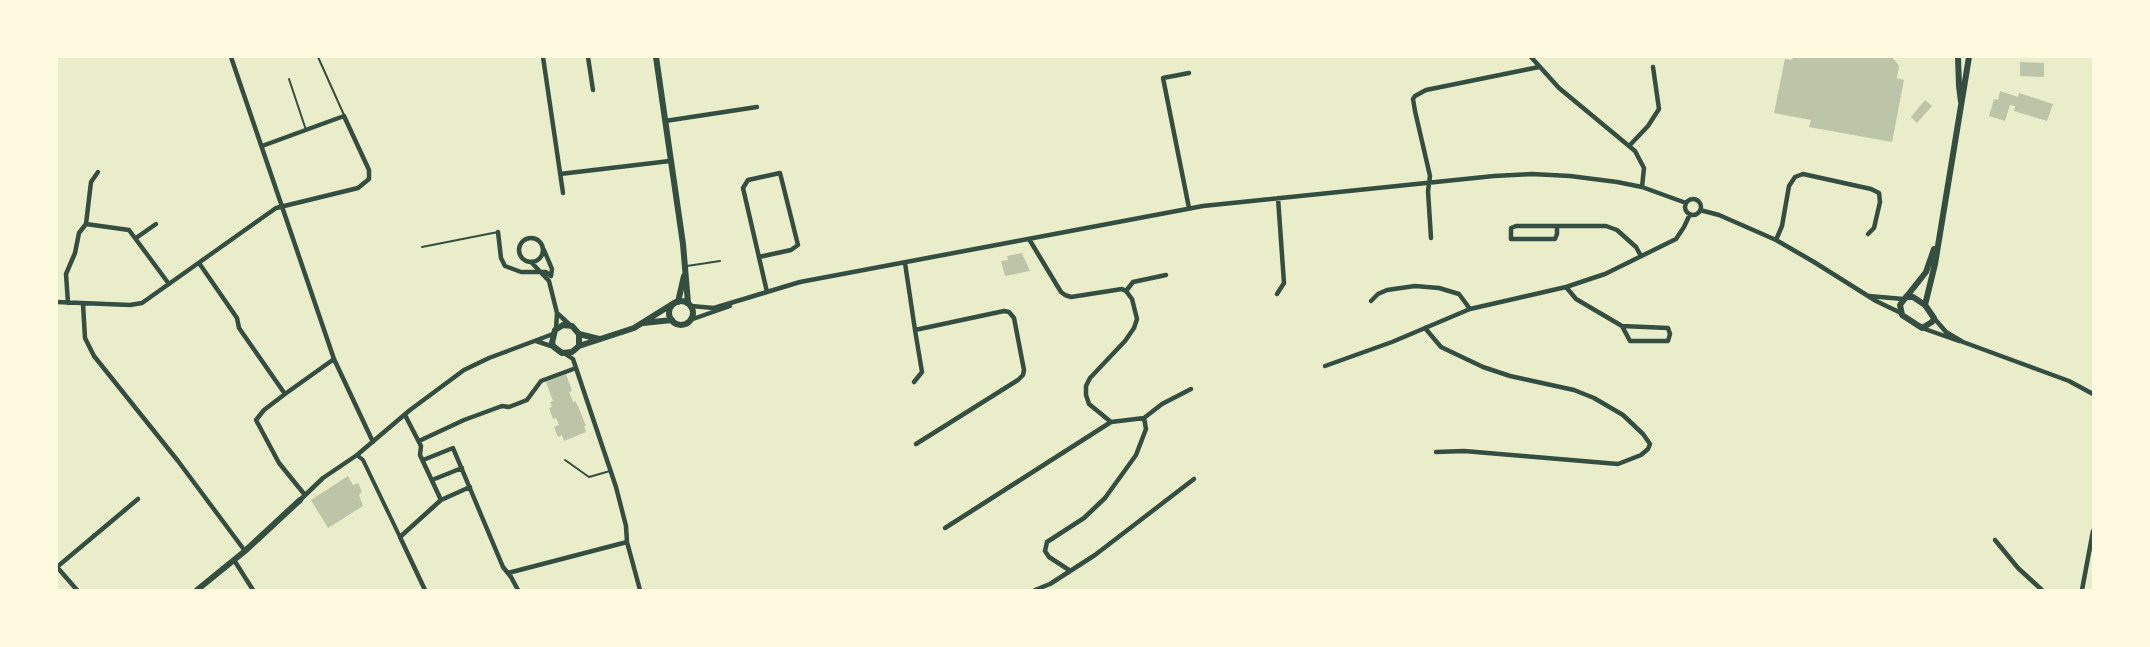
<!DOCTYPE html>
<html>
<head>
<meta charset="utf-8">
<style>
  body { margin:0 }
  #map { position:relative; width:2150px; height:647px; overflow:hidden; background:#e9edc9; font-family:Quicksand,sans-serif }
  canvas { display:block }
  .frame { position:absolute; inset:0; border:58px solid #fefae0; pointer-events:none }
</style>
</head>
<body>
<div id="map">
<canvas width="2150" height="647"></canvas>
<div class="frame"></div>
</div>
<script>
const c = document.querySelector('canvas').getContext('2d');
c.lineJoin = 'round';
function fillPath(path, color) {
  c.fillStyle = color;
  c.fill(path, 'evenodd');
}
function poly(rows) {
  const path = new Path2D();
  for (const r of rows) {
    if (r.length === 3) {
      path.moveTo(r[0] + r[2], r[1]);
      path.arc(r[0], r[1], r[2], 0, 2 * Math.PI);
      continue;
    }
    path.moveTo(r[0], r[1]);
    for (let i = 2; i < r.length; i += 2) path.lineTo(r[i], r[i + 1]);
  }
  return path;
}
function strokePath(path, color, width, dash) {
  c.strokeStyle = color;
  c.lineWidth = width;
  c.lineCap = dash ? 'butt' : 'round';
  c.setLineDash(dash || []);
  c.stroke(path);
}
fillPath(poly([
  [1793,57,1893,58,1899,66,1897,78,1904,80,1892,142,1809,127,1811,120,1774,113,1785,59,1792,60],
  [2020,62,2044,63,2044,77,2020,76],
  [2000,91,2018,97,2019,93,2053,104,2047,121,2014,111,2015,106,2010,105,2005,121,1989,116,1994,99,1998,100],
  [1925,100,1932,106,1917,123,1911,117],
  [1022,253,1030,271,1005,276,1001,261,1008,260,1007,256],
  [566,374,572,391,569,392,573,402,575,401,578,406,586,426,584,426,586,432,564,441,562,435,558,437,554,427,559,425,556,418,553,419,549,408,552,407,550,402,553,401,546,382],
  [348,476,353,485,358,483,362,492,359,495,363,506,328,528,311,500]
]), '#bcc5a7');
strokePath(poly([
  [318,57,344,115],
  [289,79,306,130],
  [422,247,498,232],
  [687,266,720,261],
  [565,460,589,477,610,471]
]), '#344e41', 2);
strokePath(poly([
  [357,455,363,460,400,537]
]), '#344e41', 4);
strokePath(poly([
  [231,57,334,359,373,442],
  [543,57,563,193],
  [588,57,593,90],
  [1531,57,1559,88,1635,151,1644,168,1642,187],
  [665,121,757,107],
  [1630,145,1648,126,1659,109,1653,67],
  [560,174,670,161],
  [1693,207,8],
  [1189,208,1163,78,1189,73],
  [1700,210,1719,215,1776,240,1814,262,1876,301,1901,313],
  [86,224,91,182,98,172],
  [1557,226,1557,234,1555,239,1511,239,1511,228,1516,226,1606,226,1617,230,1636,247,1641,256],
  [498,232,501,258,505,266,521,272,546,272,551,276],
  [531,250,12],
  [136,238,156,224],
  [1431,238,1428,191,1430,176,1415,111,1413,99,1415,96,1426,90,1539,67],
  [1029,239,1061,292,1065,295,1071,297,1122,289,1126,291,1132,299,1137,319,1134,328,1125,341,1090,378,1086,386,1086,395,1089,404,1111,422],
  [1776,240,1782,226,1789,186,1795,177,1803,174,1871,189,1879,193,1880,202,1874,228,1868,234],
  [544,250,552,269,551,276],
  [759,257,791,250,798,245,780,173,748,180,743,188,767,292],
  [531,262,549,281,557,313,556,329],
  [199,263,237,318,239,328,285,394],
  [905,263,915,330,1004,311,1009,312,1014,318,1024,370,1023,375,1018,380,916,444],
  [1566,287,1576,299,1622,326,1668,328,1670,334,1668,341,1630,341,1622,326],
  [1126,291,1133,282,1166,275],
  [1277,294,1284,283,1278,198],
  [1869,296,1903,299],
  [1371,301,1378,294,1387,290,1415,286,1439,288,1459,294,1470,309],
  [57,302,130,305,142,303,276,208,358,188,369,179,369,170,344,116,262,146],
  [68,303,66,274,75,253,79,233,86,224,129,230,169,284],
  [83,304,85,338,94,356,178,461,245,551],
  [691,306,714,308,800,282,1203,206,1494,176,1532,174,1570,176,1617,182,1642,187,1686,203],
  [557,313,570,325],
  [1934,318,1946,332,1963,342,2069,381,2093,394],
  [690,320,730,306],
  [1425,328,1441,347,1483,367,1510,376,1574,390,1594,398,1623,415,1643,434,1650,444,1648,449,1641,455,1618,464,1464,451,1436,452],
  [1922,328,1959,341],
  [536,341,554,347],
  [564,353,573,359,616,487,626,526,627,542,640,590],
  [1325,366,1392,342,1470,309,1566,287,1605,274,1676,239,1684,227,1690,214],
  [914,382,922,372,915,330],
  [405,415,421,446,420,455,441,500,400,537,425,590],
  [1144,418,1162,404,1191,389],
  [419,441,464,420,502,406,509,407,527,400,541,381,576,368],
  [423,460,453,448,503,567,511,577,518,590],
  [432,480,462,468],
  [305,495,279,463,256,420,264,410,285,394,334,359],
  [300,500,323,478,357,455,410,410,464,370,489,358,553,334],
  [441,500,470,487],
  [945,528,1111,422,1144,418,1146,429,1136,455,1105,498,1084,518,1047,542,1045,551,1049,557,1069,570],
  [1995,540,2018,568,2042,590],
  [234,560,253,590],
  [57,567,138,499],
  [57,567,77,590],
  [508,573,627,542],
  [1035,590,1050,584,1095,555,1194,479],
  [2082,590,2093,531]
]), '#344e41', 4.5);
strokePath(poly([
  [656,57,683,244,688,303],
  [1958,57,1959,86,1961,102],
  [1907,296,1926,272,1934,249],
  [1906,297,1913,297,1925,305,1934,318,1932,322,1922,328,1902,315,1900,305,1906,297],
  [681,313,12],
  [678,302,684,276],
  [1925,305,1935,264,1969,57],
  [643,323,672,320],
  [579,334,579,346,572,352,562,353,554,347,552,343,555,330,563,325,572,326,579,334,599,339],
  [579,346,634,328,674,303],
  [197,590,245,551,300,500]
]), '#344e41', 6);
</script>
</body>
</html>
